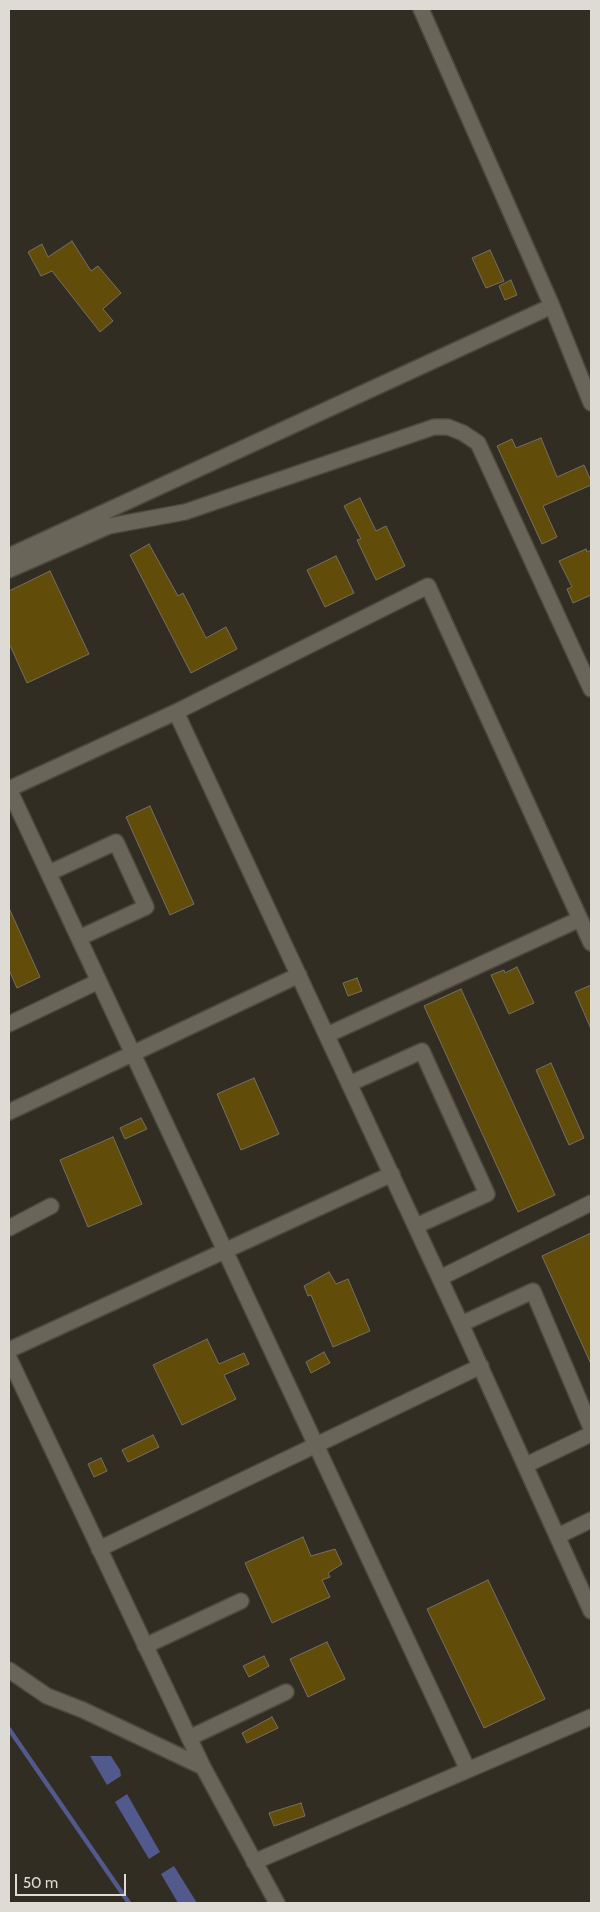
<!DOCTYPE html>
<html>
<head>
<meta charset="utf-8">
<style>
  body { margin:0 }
  #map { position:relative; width:600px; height:1912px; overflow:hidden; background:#322d22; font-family:Cabin,sans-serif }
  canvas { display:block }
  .frame { position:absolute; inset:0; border:10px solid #dedbd4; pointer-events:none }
  .scale { position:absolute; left:15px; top:1874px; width:111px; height:22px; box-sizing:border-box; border:2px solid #dedbd4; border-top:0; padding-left:6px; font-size:15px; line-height:18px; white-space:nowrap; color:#dedbd4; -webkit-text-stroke:4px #322d22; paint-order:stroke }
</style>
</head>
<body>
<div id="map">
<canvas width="600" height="1912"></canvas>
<div class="frame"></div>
<div class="scale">50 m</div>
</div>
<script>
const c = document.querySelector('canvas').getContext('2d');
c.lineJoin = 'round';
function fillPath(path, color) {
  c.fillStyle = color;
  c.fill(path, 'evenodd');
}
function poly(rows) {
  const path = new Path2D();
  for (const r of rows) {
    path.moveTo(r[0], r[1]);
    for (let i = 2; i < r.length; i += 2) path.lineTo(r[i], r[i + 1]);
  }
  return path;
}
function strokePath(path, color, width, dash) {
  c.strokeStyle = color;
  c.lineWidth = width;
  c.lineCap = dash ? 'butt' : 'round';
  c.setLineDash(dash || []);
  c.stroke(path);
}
fillPath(poly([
  [90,1756,111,1756,120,1770,121,1776,107,1785],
  [127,1794,160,1852,149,1859,115,1802],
  [174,1866,197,1903,178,1903,161,1874]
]), '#51598d');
strokePath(poly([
  [9,1729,129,1903]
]), '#51598d', 4.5);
const building = poly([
  [72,241,91,271,98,266,121,293,103,309,113,321,100,332,52,271,41,276,28,252,42,244,48,257,72,241],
  [490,250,504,281,486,288,472,258,490,250],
  [511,280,517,295,505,300,499,286,511,280],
  [541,438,557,477,584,465,591,481,591,485,543,506,557,537,542,544,497,446,512,439,516,448,541,438],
  [360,498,376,531,386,526,405,566,376,580,357,540,361,539,344,506,360,498],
  [149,544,178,596,183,593,206,638,226,627,237,649,191,673,130,555,149,544],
  [586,549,587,552,591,550,591,595,573,603,567,589,572,587,559,561,586,549],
  [336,556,354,593,325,607,307,570,336,556],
  [50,571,89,654,27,683,9,643,9,591,50,571],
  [150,806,194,904,170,915,126,817,150,806],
  [9,908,40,977,17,988,9,970,9,908],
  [517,967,534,1003,509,1014,491,975,504,970,505,973,517,967],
  [357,978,362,991,348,996,343,983,357,978],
  [591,985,591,1029,575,992,591,985],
  [461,989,555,1195,518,1212,424,1006,461,989],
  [551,1063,584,1138,569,1145,536,1070,551,1063],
  [254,1078,279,1134,241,1150,217,1094,254,1078],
  [141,1118,147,1129,125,1139,120,1128,141,1118],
  [113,1137,142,1204,88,1227,60,1160,113,1137],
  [591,1233,591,1364,542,1256,591,1233],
  [329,1272,336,1284,348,1279,370,1331,333,1347,311,1295,308,1296,304,1286,329,1272],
  [207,1339,219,1364,244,1353,249,1364,224,1375,236,1399,182,1425,153,1365,207,1339],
  [324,1352,330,1363,311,1373,306,1362,324,1352],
  [153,1435,159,1447,128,1462,122,1450,153,1435],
  [101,1458,107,1471,94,1477,88,1464,101,1458],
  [303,1537,311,1556,335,1549,342,1564,328,1573,330,1577,322,1580,330,1597,272,1623,245,1563,303,1537],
  [488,1580,545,1699,484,1728,427,1609,488,1580],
  [327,1642,345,1679,308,1697,290,1659,327,1642],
  [264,1656,269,1666,249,1677,243,1666,264,1656],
  [272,1717,278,1728,247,1743,242,1733,272,1717],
  [301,1803,305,1816,274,1826,269,1813,301,1803]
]);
fillPath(building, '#614c09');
strokePath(building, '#757063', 1);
const minor = poly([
  [421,9,552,306,591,403],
  [9,556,552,306],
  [9,570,109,526,185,512,434,427,448,427,463,433,478,443,591,689],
  [176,712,461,1324,591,1611],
  [9,789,468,1770],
  [9,789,176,712,428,586,591,943],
  [49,873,116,842,146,907,79,938],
  [9,1024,99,981],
  [327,1035,580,919],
  [349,1084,422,1051,487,1194,416,1226],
  [9,1112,299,975],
  [9,1228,51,1206],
  [440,1278,591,1203],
  [461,1324,533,1291,591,1428],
  [9,1350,392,1174],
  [9,1358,203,1767,277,1903],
  [526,1465,591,1434],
  [558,1536,591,1520],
  [99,1549,481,1366],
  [145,1646,241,1601],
  [9,1670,47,1696,83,1710,203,1767],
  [189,1738,286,1692],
  [254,1862,591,1717]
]);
strokePath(minor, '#4c483f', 18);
strokePath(minor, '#6a6559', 15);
</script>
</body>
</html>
